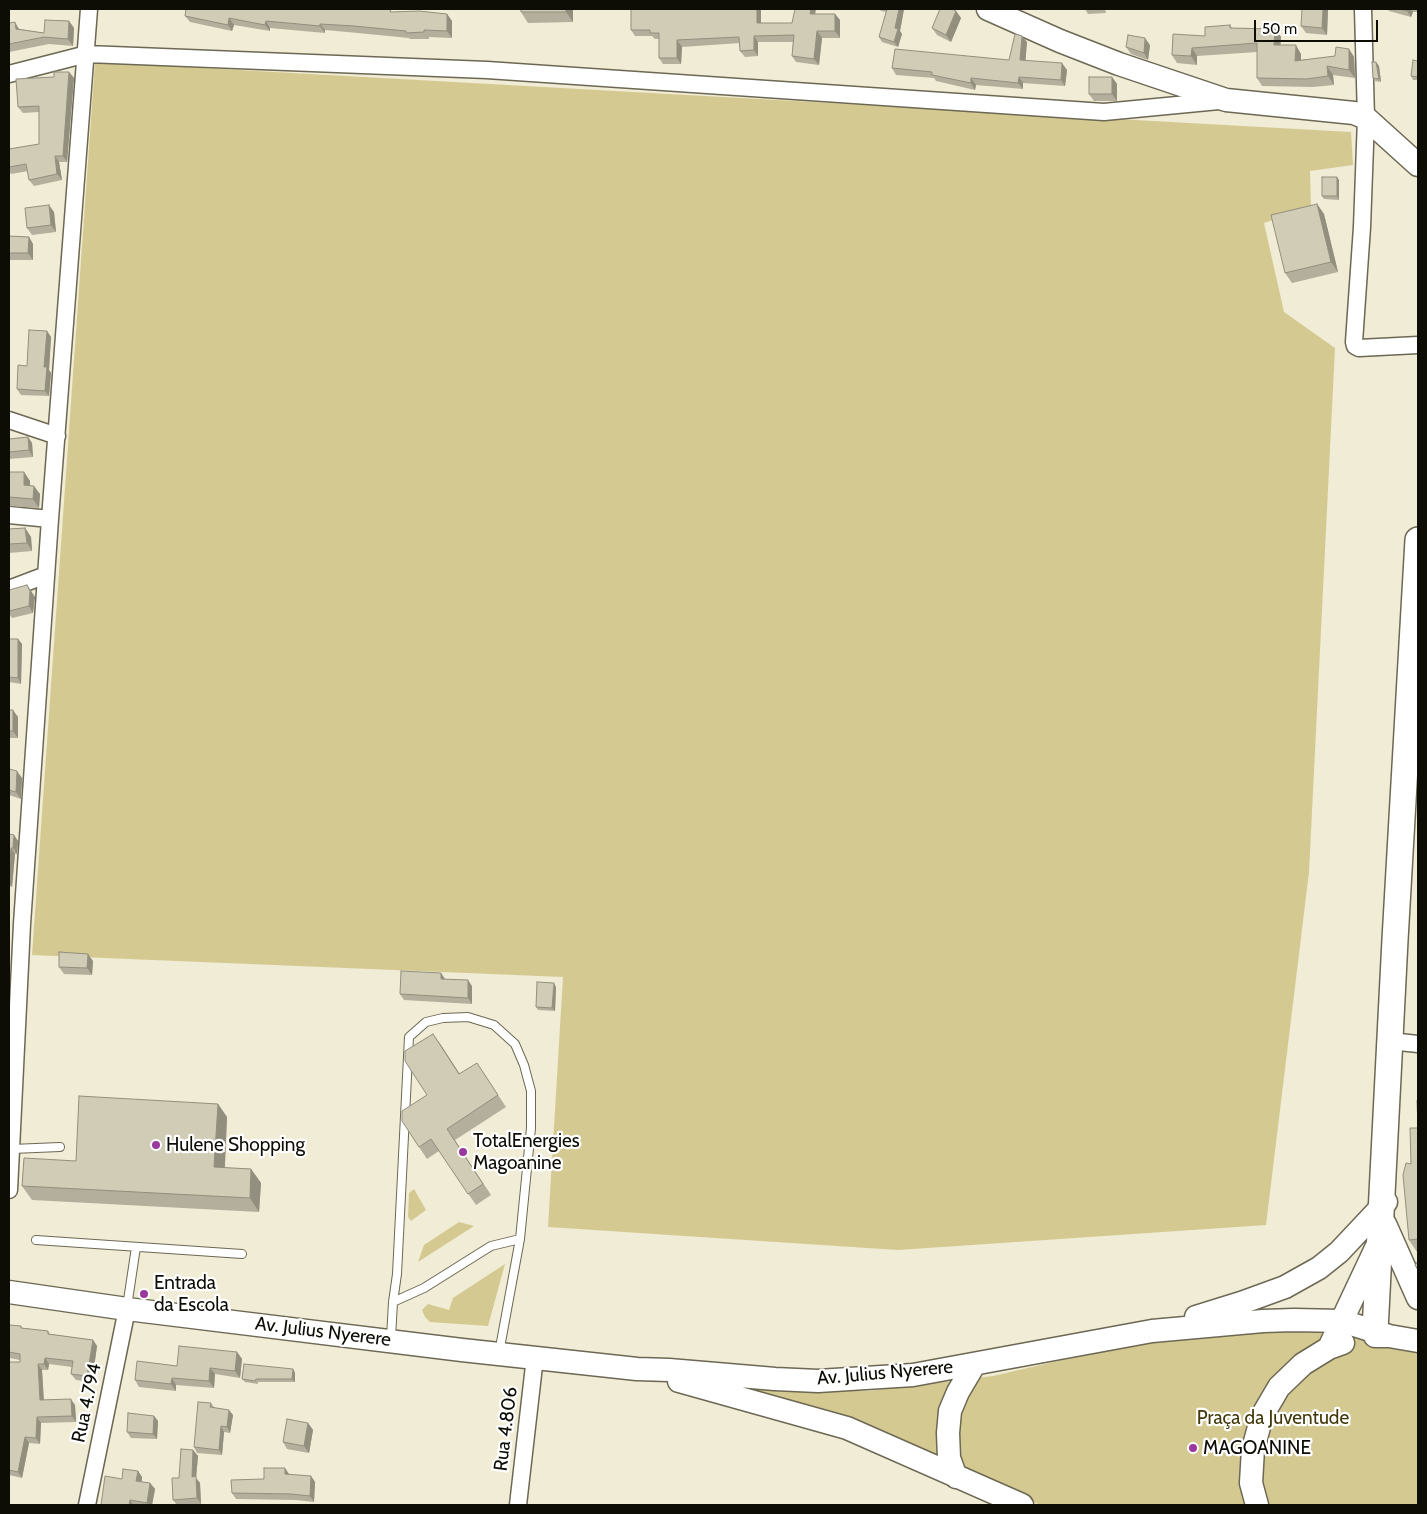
<!DOCTYPE html>
<html>
<head>
<meta charset="utf-8">
<style>
  body { margin:0 }
  #map { position:relative; width:1427px; height:1514px; overflow:hidden; background:#f0ecd5; font-family:Cabin,sans-serif }
  canvas { display:block }
  .frame { position:absolute; inset:0; border:10px solid #0d0c05; pointer-events:none }
  .scale { position:absolute; left:1254px; top:20px; width:124px; height:22px; box-sizing:border-box; border:2px solid #0d0c05; border-top:0; padding-left:6px; font-size:15px; line-height:18px; white-space:nowrap; color:#0d0c05; -webkit-text-stroke:4px #fff; paint-order:stroke }
</style>
</head>
<body>
<div id="map">
<canvas width="1427" height="1514"></canvas>
<div class="frame"></div>
<div class="scale">50 m</div>
</div>
<script>
const c = document.querySelector('canvas').getContext('2d');
c.lineJoin = 'round';
function fillPath(path, color) {
  c.fillStyle = color;
  c.fill(path, 'evenodd');
}
function poly(rows) {
  const path = new Path2D();
  for (const r of rows) {
    path.moveTo(r[0], r[1]);
    for (let i = 2; i < r.length; i += 2) path.lineTo(r[i], r[i + 1]);
  }
  return path;
}
function strokePath(path, color, width, dash) {
  c.strokeStyle = color;
  c.lineWidth = width;
  c.lineCap = dash ? 'butt' : 'round';
  c.setLineDash(dash || []);
  c.stroke(path);
}
function label(font, color, halo, rows, align = 'center') {
  c.font = font + ' Cabin,sans-serif';
  c.lineWidth = 4.5;
  c.setLineDash([]);
  c.textBaseline = 'middle';
  c.strokeStyle = halo;
  c.fillStyle = color;
  for (const [text, x, y, turn = 0] of rows) {
    c.save();
    c.translate(x, y);
    c.rotate((+turn || 0) * Math.PI / 180);
    c.textAlign = isNaN(turn) ? turn : align;
    if (halo) c.strokeText(text, 0, 0);
    c.fillText(text, 0, 0);
    c.restore();
  }
}
fillPath(poly([
  [95,62,1351,132,1353,165,1310,171,1311,207,1264,223,1284,312,1335,348,1309,872,1266,1225,898,1250,548,1227,563,977,32,955],
  [414,1189,426,1210,411,1221,408,1217,409,1193],
  [459,1222,474,1226,418,1262,424,1245],
  [505,1264,488,1326,430,1322,425,1317,422,1310,428,1304,449,1310,453,1298],
  [1328,1329,1418,1342,1418,1505,1040,1505,988,1480,637,1369,822,1391,868,1391,993,1376,1062,1360,1152,1342,1216,1333]
]), '#d5c992');
const lane = poly([
  [12,1149,60,1147],
  [36,1240,242,1254],
  [127,1307,136,1247],
  [391,1338,393,1302,397,1274,409,1037,426,1022,443,1018,468,1017,494,1025,515,1044,524,1065,531,1091,531,1128,520,1239,491,1246,424,1288,393,1302],
  [499,1353,520,1239]
]);
const street = poly([
  [1363,9,1366,118,1362,227,1354,342,1355,346,1359,348,1418,345],
  [9,74,87,54,487,70,1104,112,1219,101],
  [9,420,57,436],
  [9,515,50,519],
  [9,589,46,575],
  [1399,1042,1418,1044],
  [9,1190,22,924,50,519,89,9],
  [87,1505,127,1309],
  [518,1505,535,1357]
]);
const secondary = poly([
  [988,9,1060,41,1119,64,1226,100,1354,113,1366,118,1418,165],
  [1385,1224,1418,1298],
  [9,1292,127,1309,462,1350,637,1369,669,1370,775,1379,818,1381,913,1375,1152,1331,1263,1321,1294,1320,1342,1321,1389,1336],
  [1196,1317,1241,1303,1285,1287,1319,1268,1339,1252,1386,1202],
  [1375,1336,1389,1336,1418,1341],
  [1329,1348,1378,1244],
  [679,1381,847,1428,1022,1505],
  [956,1477,949,1458,948,1433,950,1411,958,1392,974,1365],
  [1257,1505,1251,1483,1253,1449,1262,1416,1279,1387,1303,1364,1329,1348,1343,1343]
]);
const primary = poly([
  [1375,1331,1395,940,1418,540]
]);
strokePath(lane, '#6c6854', 10);
strokePath(street, '#6c6854', 19);
strokePath(secondary, '#6c6854', 25);
strokePath(primary, '#6c6854', 28);
strokePath(lane, '#fff', 8);
strokePath(street, '#fff', 16);
strokePath(secondary, '#fff', 22);
strokePath(primary, '#fff', 25);
fillPath(poly([
  [120,9,132,9,133,10],
  [521,9,573,9,573,22,528,23,521,12],
  [631,9,761,9,761,23,792,23,815,14,835,14,840,20,840,38,822,38,819,65,796,62,792,56,793,42,758,42,758,56,745,57,740,51,740,43,682,47,681,64,663,64,659,58,659,39,655,39,652,36,635,36,631,30],
  [879,9,904,9,900,31,902,34,898,47,882,42,879,37,886,12,881,11],
  [1085,9,1105,9,1106,13,1088,14],
  [1328,9,1327,35,1306,33,1301,26],
  [1387,9,1418,9,1418,12,1413,12,1411,17,1389,11],
  [956,11,961,18,951,42,937,35,932,28],
  [393,12,447,14,452,21,452,38,429,37,429,39,410,39,409,38,358,33,325,30,325,33,270,28,270,31,234,25,232,31,190,22,185,16],
  [69,21,74,28,73,46,49,44,9,52,9,23,20,29,44,33],
  [1230,25,1232,28,1275,29,1281,37,1280,45,1301,54,1301,60,1335,56,1349,49,1354,57,1355,78,1333,75,1334,85,1313,87,1262,86,1257,78,1257,52,1197,56,1197,65,1177,63,1172,55,1205,36],
  [1027,42,1025,61,1067,70,1065,86,1023,83,1023,89,976,85,975,90,936,81,934,78,896,75,892,68,1009,60],
  [1150,45,1148,60,1131,54,1126,47],
  [1418,61,1418,80,1413,80,1411,76],
  [1376,62,1379,66,1381,82,1375,81,1373,78],
  [69,72,74,78,67,162,59,162,62,180,34,186,29,180,28,171,11,174,9,171,9,149,39,144,39,112,23,113,18,107,54,77],
  [1112,77,1117,84,1117,101,1094,101,1089,94],
  [1337,177,1339,180,1339,200,1324,199,1322,196],
  [1317,204,1324,214,1338,272,1292,283,1285,273],
  [54,212,56,232,32,235,27,228],
  [9,236,29,237,33,244,33,260,9,260],
  [47,331,51,337,49,370,51,373,49,396,21,395,17,389,27,366],
  [28,437,32,443,33,457,9,459,9,439],
  [9,472,24,472,30,481,30,486,40,494,39,508,9,506],
  [25,528,31,537,32,551,9,553,9,529],
  [27,585,35,597,33,613,12,618,9,614,9,590],
  [9,639,18,639,22,644,21,684,9,682],
  [9,710,18,717,18,738,9,738],
  [9,769,22,778,21,799,9,795],
  [9,834,14,835,18,841,17,854,15,854,12,887,9,886],
  [93,961,92,975,64,974,59,967],
  [445,979,472,986,472,1004,404,1000,400,994],
  [556,987,555,1011,538,1010,536,1007],
  [433,1034,459,1074,477,1063,506,1107,455,1140,491,1195,476,1205,439,1151,427,1159,419,1147,427,1095],
  [1418,1101,1418,1252,1417,1252,1409,1240,1411,1164,1418,1128],
  [218,1104,227,1117,225,1168,251,1169,261,1183,259,1212,32,1200,22,1186,76,1161],
  [9,1325,21,1326,22,1328,48,1331,50,1334,93,1340,97,1346,92,1382,76,1380,71,1374,72,1367,49,1364,48,1370,42,1370,44,1400,75,1405,76,1422,41,1423,40,1444,29,1443,22,1478,9,1475,9,1362,20,1362,20,1360,9,1358],
  [237,1352,242,1359,240,1378,215,1374,214,1388,176,1385,176,1391,139,1387,135,1380,177,1366],
  [293,1369,295,1373,295,1382,258,1382,258,1384,245,1382,242,1379],
  [211,1403,214,1407,233,1415,230,1433,224,1432,222,1455,197,1453,194,1447],
  [154,1416,158,1421,157,1439,131,1438,127,1432],
  [308,1423,313,1430,309,1453,287,1449,283,1442],
  [193,1450,198,1456,196,1478,200,1483,201,1504,177,1505,173,1500,179,1478],
  [285,1468,289,1475,311,1476,315,1482,314,1502,296,1500,236,1499,232,1493,264,1479],
  [138,1471,142,1477,142,1482,150,1483,155,1489,152,1505,101,1505,122,1479]
]), '#b3af9c');
fillPath(poly([
  [566,9,573,9,573,22,566,12],
  [757,9,761,9,761,29,757,23],
  [811,9,816,9,814,21,810,14],
  [899,9,904,9,900,31,902,34,898,47,894,42,895,28],
  [1323,9,1328,9,1327,35,1322,28],
  [1407,9,1411,9,1413,12,1411,17,1407,11],
  [956,11,961,18,951,42,946,35],
  [447,14,452,21,452,38,447,31],
  [835,14,840,20,840,38,835,31],
  [229,18,234,25,232,31,228,25],
  [69,21,74,28,73,46,68,39],
  [266,21,270,28,270,31,265,25],
  [15,22,19,29,21,36,16,29],
  [320,24,325,30,325,33,320,26],
  [1275,29,1281,37,1280,53,1274,45],
  [817,31,822,38,819,65,814,59],
  [754,36,758,42,758,56,754,50],
  [1022,36,1027,42,1025,67,1020,60],
  [1145,38,1150,45,1148,60,1144,53],
  [677,40,682,47,681,64,677,58],
  [1296,45,1301,54,1301,69,1295,61],
  [1192,48,1197,56,1197,65,1191,56],
  [1349,49,1354,57,1355,78,1349,70],
  [1376,62,1379,66,1381,82,1379,79],
  [1062,63,1067,70,1065,86,1061,80],
  [1327,66,1333,75,1334,85,1328,76],
  [69,72,74,78,67,162,63,156],
  [1019,77,1023,83,1023,89,1018,83],
  [1112,77,1117,84,1117,101,1112,94],
  [971,78,976,85,975,90,971,83],
  [55,156,59,162,62,180,57,174],
  [1337,177,1339,180,1339,200,1337,196],
  [1317,204,1324,214,1338,272,1331,262],
  [49,205,54,212,56,232,51,225],
  [29,237,33,244,33,260,28,253],
  [47,331,51,337,49,370,51,373,49,396,45,391,44,367],
  [28,437,32,443,33,457,29,450],
  [24,472,30,481,30,494,24,485],
  [34,486,40,494,39,508,33,499],
  [25,528,31,537,32,551,27,543],
  [27,585,35,597,33,613,29,606],
  [18,639,22,644,21,684,18,678],
  [13,710,18,717,18,738,13,731],
  [17,771,22,778,21,799,16,792],
  [14,835,18,841,17,854,13,848],
  [11,848,15,854,12,887,9,882],
  [88,954,93,961,92,975,87,968],
  [441,973,445,979,445,985,441,979],
  [468,980,472,986,472,1004,468,998],
  [554,983,556,987,555,1011,552,1008],
  [433,1034,441,1045,467,1085,459,1074],
  [218,1104,227,1117,224,1181,214,1167],
  [251,1169,261,1183,259,1212,250,1198],
  [93,1340,97,1346,92,1382,87,1376],
  [237,1352,242,1359,240,1378,235,1371],
  [45,1358,49,1364,48,1370,44,1364],
  [38,1364,42,1370,44,1406,40,1400],
  [210,1368,215,1374,214,1388,209,1381],
  [293,1369,295,1373,295,1382,292,1379],
  [172,1378,176,1385,176,1391,171,1384],
  [71,1399,75,1405,76,1422,72,1416],
  [229,1410,233,1415,230,1433,227,1427],
  [154,1416,158,1421,157,1439,153,1434],
  [37,1417,41,1423,40,1444,36,1438],
  [308,1423,313,1430,309,1453,304,1446],
  [221,1426,224,1432,222,1455,219,1450],
  [25,1437,29,1443,22,1478,18,1472],
  [193,1450,198,1456,196,1478,200,1483,201,1504,197,1498,192,1477],
  [285,1468,289,1474,289,1481,285,1474],
  [138,1471,142,1477,141,1487,136,1481],
  [311,1476,315,1482,314,1502,310,1496],
  [150,1483,155,1489,152,1505,148,1505,147,1503],
  [130,1500,133,1505,129,1505]
]), '#928f7f');
const building = poly([
  [186,9,391,9,390,12,419,11,447,14,447,31,424,30,424,32,406,33,406,31,354,26,320,24,320,26,266,21,265,25,229,18,228,25,185,16,186,9],
  [521,9,566,9,566,12,521,12,521,9],
  [631,9,757,9,757,23,792,23,795,9,811,9,810,14,835,14,835,31,817,31,814,59,792,56,794,35,754,36,754,50,740,51,739,37,677,40,677,58,659,58,659,33,650,33,650,30,631,30,631,9],
  [887,9,899,9,895,28,898,29,894,42,879,37,887,9],
  [940,9,952,9,956,11,946,35,932,28,940,9],
  [1302,9,1323,9,1322,28,1301,26,1302,9],
  [1399,9,1407,9,1407,11,1399,9],
  [45,20,69,21,68,39,44,37,9,44,9,23,15,22,16,29,44,33,45,20],
  [1230,25,1230,28,1275,29,1274,45,1296,45,1295,61,1335,56,1336,47,1349,49,1349,70,1327,66,1328,76,1307,79,1257,78,1257,43,1192,48,1191,56,1172,55,1173,34,1205,36,1205,27,1230,25],
  [1015,34,1022,36,1020,60,1062,63,1061,80,1019,77,1018,83,971,78,971,83,932,75,932,72,892,68,895,49,1009,60,1015,34],
  [1128,35,1145,38,1144,53,1126,47,1128,35],
  [1413,60,1418,61,1418,77,1411,76,1413,60],
  [1372,62,1376,62,1379,79,1373,78,1372,62],
  [54,72,69,72,63,156,55,156,57,174,29,180,26,164,9,167,9,149,39,144,39,106,18,107,16,79,54,77,54,72],
  [1089,77,1112,77,1112,94,1089,94,1089,77],
  [1322,177,1337,177,1337,196,1322,196,1322,177],
  [1317,204,1331,262,1285,273,1271,215,1317,204],
  [49,205,51,225,27,228,25,208,49,205],
  [9,236,29,237,28,253,9,253,9,236],
  [29,330,47,331,44,367,47,367,45,391,17,389,18,365,27,366,29,330],
  [28,437,29,450,9,452,9,439,28,437],
  [9,472,24,472,24,485,34,486,33,499,9,497,9,472],
  [25,528,27,543,9,544,9,529,25,528],
  [27,585,30,591,29,606,9,611,9,590,27,585],
  [9,639,18,639,18,678,9,677,9,639],
  [9,710,13,710,13,731,9,731,9,710],
  [9,769,17,771,16,792,9,790,9,769],
  [9,834,14,835,13,848,11,848,9,876,9,834],
  [59,952,88,954,87,968,59,967,59,952],
  [401,971,441,973,441,979,468,980,468,998,400,994,401,971],
  [537,982,554,983,552,1008,536,1007,537,982],
  [433,1034,459,1074,477,1063,498,1095,447,1129,483,1184,468,1194,431,1139,419,1147,402,1121,402,1111,427,1095,405,1061,405,1051,433,1034],
  [79,1096,218,1104,214,1167,251,1169,250,1198,22,1186,24,1158,76,1161,79,1096],
  [1417,1101,1418,1101,1418,1239,1409,1240,1403,1175,1406,1163,1411,1164,1410,1128,1418,1128,1417,1101],
  [1418,1261,1418,1270,1415,1265,1418,1261],
  [9,1325,21,1326,21,1328,48,1331,48,1334,93,1340,87,1376,71,1374,73,1361,45,1358,44,1364,38,1364,40,1400,71,1399,72,1416,37,1417,36,1438,25,1437,18,1472,9,1470,9,1362,20,1362,20,1354,9,1352,9,1325],
  [179,1346,237,1352,235,1371,210,1368,209,1381,172,1378,171,1384,135,1380,137,1361,177,1366,179,1346],
  [244,1364,293,1369,292,1379,256,1379,255,1381,242,1379,244,1364],
  [198,1402,211,1403,210,1407,229,1410,227,1427,221,1426,219,1450,194,1447,198,1402],
  [128,1413,154,1416,153,1434,127,1432,128,1413],
  [287,1419,308,1423,304,1446,283,1442,287,1419],
  [181,1449,193,1450,192,1477,196,1476,197,1498,173,1500,172,1478,179,1478,181,1449],
  [264,1468,285,1468,285,1474,311,1476,310,1496,291,1494,232,1493,231,1480,264,1479,264,1468],
  [123,1469,138,1471,136,1481,150,1483,147,1503,130,1500,129,1505,101,1505,105,1476,122,1479,123,1469]
]);
fillPath(building, '#d0ccb5');
strokePath(building, '#928f7f', 1);
for (const [x, y, r, color] of [
  [156,1145,5,"#9a389e"],
  [463,1152,5,"#9a389e"],
  [144,1294,5,"#9a389e"],
  [1193,1448,5,"#9a389e"]
]) {
  const dot = new Path2D();
  dot.arc(x, y, r, 0, 2 * Math.PI);
  c.fillStyle = color;
  c.fill(dot);
  strokePath(dot, '#fff', 2);
}
label('19px', '#0d0c05', '#fff', [
  ["TotalEnergies",473,1141],
  ["Magoanine",473,1163],
  ["Hulene Shopping",166,1145],
  ["Entrada",154,1283],
  ["da Escola",154,1305],
  ["MAGOANINE",1203,1448]
], 'left');
label('19px', '#0d0c05', '#fff', [
  ["Av. Julius Nyerere",323,1332,7],
  ["Av. Julius Nyerere",885,1373,-5],
  ["Rua 4.794",87,1403,-78],
  ["Rua 4.806",506,1429,-83]
]);
label('19px', '#423809', '#fff', [
  ["Praça da Juventude",1273,1418]
]);
</script>
</body>
</html>
